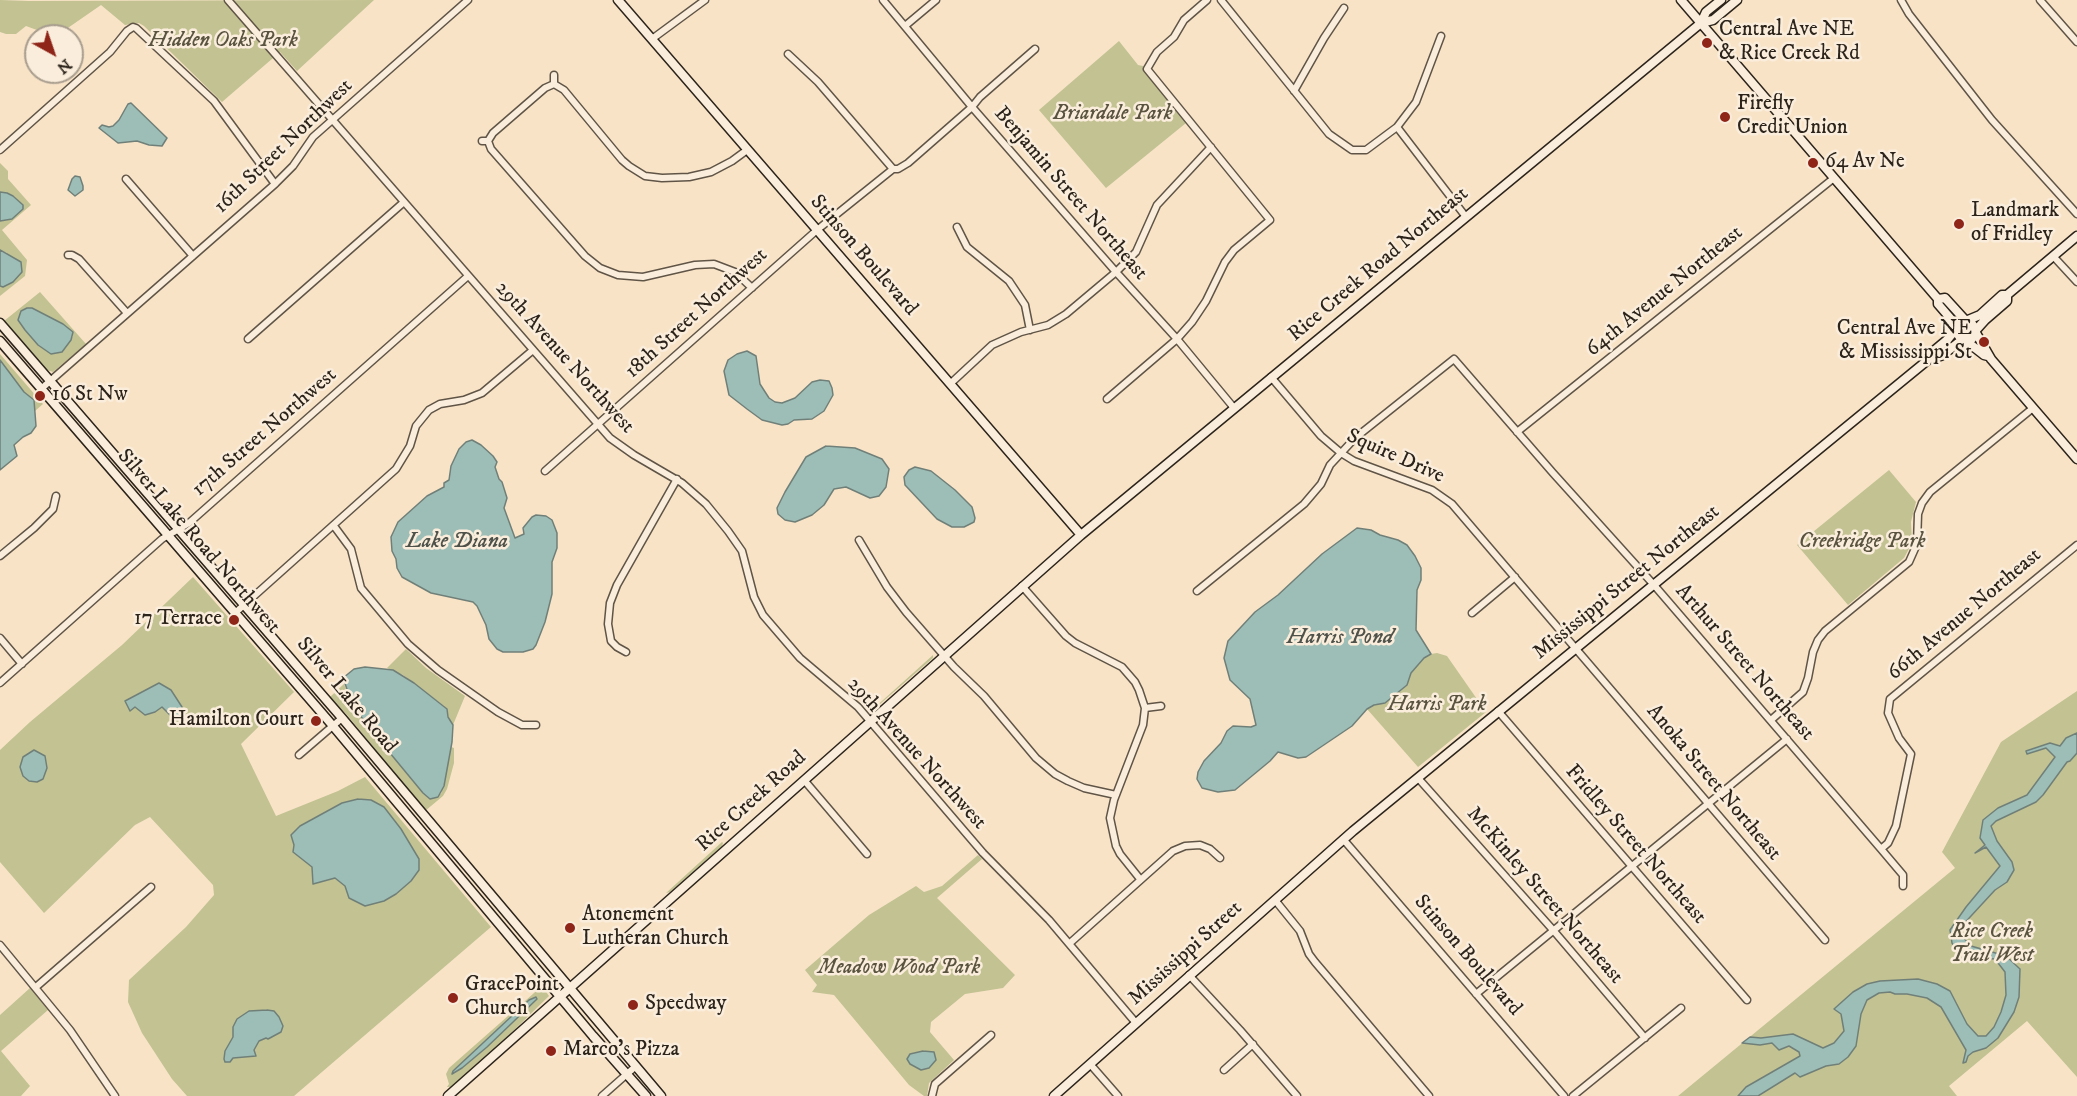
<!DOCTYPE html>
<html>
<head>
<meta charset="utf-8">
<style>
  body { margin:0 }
  #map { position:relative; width:2077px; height:1096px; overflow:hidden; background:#f8e3c7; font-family:"IM FELL DW Pica",serif }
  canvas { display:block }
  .north { position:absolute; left:24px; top:24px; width:60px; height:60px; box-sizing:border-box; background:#faeddb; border:2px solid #a89d8e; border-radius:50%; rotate:140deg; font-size:16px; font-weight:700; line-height:24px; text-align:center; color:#2c241b }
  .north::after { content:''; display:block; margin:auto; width:21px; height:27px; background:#8f2418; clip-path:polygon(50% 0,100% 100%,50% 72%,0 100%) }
</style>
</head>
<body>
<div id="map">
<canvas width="2077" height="1096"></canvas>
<div class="north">N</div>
</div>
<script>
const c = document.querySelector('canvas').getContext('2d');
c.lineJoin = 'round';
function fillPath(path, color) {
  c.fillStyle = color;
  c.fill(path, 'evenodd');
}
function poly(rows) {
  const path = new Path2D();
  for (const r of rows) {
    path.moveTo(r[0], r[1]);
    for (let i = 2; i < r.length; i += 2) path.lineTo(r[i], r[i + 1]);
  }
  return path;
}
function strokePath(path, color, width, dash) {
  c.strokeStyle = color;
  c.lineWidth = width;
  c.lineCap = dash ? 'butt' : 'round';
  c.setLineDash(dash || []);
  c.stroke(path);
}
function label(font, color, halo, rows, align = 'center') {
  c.font = font + ' "IM FELL DW Pica",serif';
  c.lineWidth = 5;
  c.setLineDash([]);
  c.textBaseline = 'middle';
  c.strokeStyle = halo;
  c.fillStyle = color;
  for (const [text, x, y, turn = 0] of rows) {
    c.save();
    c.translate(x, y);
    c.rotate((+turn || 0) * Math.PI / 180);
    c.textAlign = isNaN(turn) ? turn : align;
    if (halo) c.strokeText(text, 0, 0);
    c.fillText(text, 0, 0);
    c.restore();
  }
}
fillPath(poly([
  [0,0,29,1,374,0,297,71,280,52,222,102,144,26,139,23,125,25,101,5,62,32,45,33,26,26,16,34,6,34,0,32],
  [1119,41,1138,65,1143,66,1145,72,1186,123,1106,188,1039,110],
  [0,163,8,171,8,179,31,205,2,230,27,260,25,276,0,296,0,286,3,287,7,253,0,250,0,221,8,220,23,208,23,205,15,197,7,193,0,192],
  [40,292,86,344,53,372,47,370,4,321],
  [32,308,63,324,73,332,73,336,62,352,51,354,38,345],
  [0,354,43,404,35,411,34,400,24,392,0,360],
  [1889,470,1916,502,1911,522,1912,543,1904,558,1848,605,1797,545],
  [193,577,294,692,241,744,276,816,338,791,365,777,491,927,294,1096,187,1096,172,1079,142,1033,128,1002,129,980,186,927,214,895,213,885,150,817,135,825,44,913,0,862,0,750,30,722,122,645],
  [406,649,426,668,465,696,453,725,448,716,444,706,403,675,387,668],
  [1437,653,1447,656,1486,712,1418,767,1367,709,1374,705,1385,703,1407,685,1411,673,1424,658,1431,654],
  [933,655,933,658,872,711,872,710],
  [344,684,352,703,366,724,423,793,441,794,451,747,454,748,454,763,447,789,443,796,425,811,348,716,330,697],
  [2077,691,2077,1077,2027,1021,1949,1086,1957,1096,1678,1096,1955,868,1942,852,2001,742],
  [722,842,723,843,722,846,670,892,666,893],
  [978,855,982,859,937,898,1015,975,1003,988,965,994,931,1022,930,1032,954,1060,929,1083,927,1096,924,1096,909,1085,834,995,812,992,817,985,805,970,869,915,916,886,924,892,942,886],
  [542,986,549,996,507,1037,451,1087,447,1087,449,1084,446,1074,449,1068],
  [537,999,487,1047,462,1068,453,1074,452,1072,529,1000],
  [30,988,48,1010,1,1051,30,1086,21,1096,0,1096,0,1015]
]), '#c2c292');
const water = poly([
  [131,103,167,138,162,146,149,145,137,141,118,143,99,128,102,125,109,127,113,126,119,120,128,104,131,103],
  [75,176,80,177,83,186,83,190,75,196,68,190,72,179,75,176],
  [0,192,7,193,13,196,23,205,23,209,12,219,0,221,0,192],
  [0,250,21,262,22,272,13,282,3,287,0,286,0,250],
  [27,308,32,308,63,324,73,332,71,340,62,352,51,354,38,345,25,330,18,320,21,311,27,308],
  [747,351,756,356,760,384,769,398,775,402,782,403,795,398,812,382,820,380,829,381,832,388,833,395,824,411,812,419,794,420,788,424,782,425,762,420,747,409,729,395,724,371,728,360,737,354,747,351],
  [0,360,24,392,34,400,36,426,31,433,23,437,14,445,17,456,0,470,0,360],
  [472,440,481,445,493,456,497,462,495,467,499,479,502,482,507,498,504,508,515,538,524,534,523,528,532,517,536,515,546,516,552,520,557,533,557,548,552,562,552,594,545,622,536,645,533,649,523,652,503,652,497,649,489,639,486,625,477,606,473,602,431,593,402,577,397,568,396,559,392,551,391,537,398,522,427,496,444,487,444,483,449,480,451,466,459,449,466,442,472,440],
  [826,446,855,448,882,459,889,469,886,487,879,496,870,498,846,487,834,489,824,505,812,515,795,522,785,520,778,514,777,508,785,492,806,457,826,446],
  [915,467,931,471,955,490,972,507,975,518,974,522,964,527,952,527,937,519,905,485,904,477,909,470,915,467],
  [1357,528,1371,530,1380,535,1398,540,1407,545,1415,556,1421,568,1421,580,1417,590,1416,630,1431,654,1424,658,1411,673,1407,685,1385,703,1374,705,1367,709,1352,726,1306,757,1298,758,1278,752,1270,761,1235,790,1218,792,1202,788,1197,779,1198,772,1204,761,1221,743,1227,731,1233,726,1251,727,1256,725,1250,699,1230,680,1224,658,1228,641,1255,612,1278,595,1322,554,1357,528],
  [365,667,393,670,414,683,447,709,448,717,453,725,452,742,444,786,438,797,430,799,423,793,366,724,352,703,343,678,354,669,365,667],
  [159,683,171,690,182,707,182,714,176,721,162,707,155,712,145,715,135,707,130,711,125,701,159,683],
  [2077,733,2077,753,2070,761,2067,762,2043,795,2036,802,1996,821,1991,826,1997,841,2012,862,2014,870,2007,882,1995,890,1959,929,1960,934,1971,946,2006,956,2020,969,2019,997,2014,1012,1998,1038,1986,1048,1973,1052,1968,1056,1966,1062,1963,1063,1966,1050,1941,1007,1927,998,1907,994,1895,994,1890,992,1879,993,1867,1000,1861,1014,1856,1046,1848,1057,1839,1064,1826,1066,1800,1077,1795,1073,1758,1096,1738,1096,1746,1087,1800,1056,1799,1052,1789,1046,1779,1050,1772,1043,1760,1045,1742,1043,1750,1037,1761,1038,1793,1034,1823,1048,1834,1043,1844,1031,1841,1014,1834,1009,1853,992,1867,984,1880,981,1918,979,1937,984,1950,991,1967,1024,1978,1036,1986,1036,1994,1027,2001,1012,2006,995,2005,972,1995,959,1967,957,1959,954,1952,943,1950,930,1966,907,2000,866,1986,847,1975,853,1985,845,1980,838,1983,820,1998,808,2027,795,2055,757,2046,748,2027,754,2026,751,2050,743,2060,746,2066,738,2077,733],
  [34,750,45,756,47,768,43,779,37,782,29,781,23,776,20,767,23,757,34,750],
  [358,799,371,800,384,807,401,829,419,859,419,870,411,881,396,894,384,901,365,906,349,898,345,886,335,878,313,884,312,867,293,852,294,845,291,835,300,826,342,803,358,799],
  [536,997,537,999,487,1047,462,1068,452,1074,453,1071,514,1014,529,1000,536,997],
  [267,1010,274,1011,279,1017,283,1026,281,1032,268,1039,266,1038,259,1041,254,1050,256,1056,233,1058,230,1062,225,1062,224,1059,225,1051,233,1037,233,1027,237,1019,249,1011,267,1010],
  [923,1051,934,1052,936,1060,929,1068,921,1070,910,1064,907,1059,910,1054,923,1051]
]);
fillPath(water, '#9dbeb7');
strokePath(water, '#708079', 1.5);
const street = poly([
  [228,0,610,438,634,455,682,483,706,504,728,531,742,551,754,597,763,615,800,658,858,707,983,853,1049,920,1136,1023],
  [883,0,972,107,1116,272,1177,339,1234,408],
  [1221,0,1329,134,1352,150,1366,150,1397,127,1416,102,1441,36],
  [1901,0,1909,14,1992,120,2077,214],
  [2040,0,2077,42],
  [905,26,936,0],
  [652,39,705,0],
  [788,54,818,82,893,169],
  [554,75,554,84,564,90,622,160,629,166,645,176,662,178,689,177,711,172,732,161,747,150],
  [1294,91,1324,38,1344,8],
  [1397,127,1466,217],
  [482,141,488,141,491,149,585,256,600,268,618,275,643,277,695,265,714,264,735,272,752,288],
  [488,141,493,133,545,88,554,84],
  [0,150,110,52,127,31,133,27,136,28,214,101,275,184],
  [126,179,193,256],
  [957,227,967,247,1009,281,1025,305,1030,330],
  [68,255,72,255,79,259,127,313],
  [2053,256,2077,282],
  [248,339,404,202],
  [1271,377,1321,436,1341,453,1354,461,1432,490,1452,504,1825,940],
  [950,384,992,345,1021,332,1048,325,1066,314,1116,272,1136,252,1157,205,1211,147],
  [41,389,275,184,293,166,313,137,468,0],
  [1107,399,1177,339,1192,322,1206,301,1225,262,1234,250,1270,220,1147,69,1157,52,1174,37,1184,20,1207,0],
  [1517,432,1834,178],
  [545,471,817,230,893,169,898,169,908,163,972,107,980,97,1035,49],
  [334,526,351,549,361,588,408,644,438,670,498,712,522,725,536,725],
  [859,540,887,587,906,612,954,667,984,696,1036,758,1055,774,1068,781,1084,788,1116,795],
  [0,556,34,528,53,509,56,496],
  [1022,586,1066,636,1075,643,1122,667,1135,682,1139,690,1145,708,1143,725,1114,800,1110,818,1116,846,1120,854,1140,879],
  [1197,591,1304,504,1321,484,1330,465,1355,438,1454,359,1553,473,1654,585,1881,849,1903,875,1903,886],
  [235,613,396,469,410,446,416,426,429,410,440,404,464,400,482,393,533,350],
  [1472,613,1515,577],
  [0,638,22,664],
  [626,652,617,647,611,641,608,624,610,603,617,585,677,479],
  [0,683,162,539,189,523,468,276],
  [1145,708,1161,706],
  [1498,711,1747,1000],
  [1771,720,1803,692,1808,678,1813,652,1818,640,1825,631,1909,562,1917,544,1918,514,1922,503,1930,492,2033,408],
  [299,755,342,718],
  [1418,778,1553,930,1645,1038],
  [804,780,867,854],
  [1343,839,1564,1096],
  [1881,849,1888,843,1896,826,1911,754,1899,738,1888,713,1890,699,2077,545],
  [1275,900,1300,931,1309,954,1315,962,1429,1096],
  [1070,943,1173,851,1185,846,1200,845,1210,849,1220,858],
  [0,945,70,1030,115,1096],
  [1189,975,1240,1030,1297,1096],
  [36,987,151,887],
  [1476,994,1787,739],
  [1090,1064,1118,1096],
  [1224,1070,1253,1044],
  [602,1096,636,1066],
  [932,1096,935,1084,991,1035],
  [1573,1096,1681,1008]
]);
const secondary = poly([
  [618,0,1081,535],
  [1681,0,1938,299,1938,304,1957,326],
  [1701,23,1706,12,1721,0],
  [1939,299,1945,298,1965,320],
  [1968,320,1980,315,2002,295,2007,295,2077,236],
  [0,323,342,718,661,1096],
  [1976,330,1985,320,2007,301,2007,295],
  [1976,333,1991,359,2077,459],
  [0,341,333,726,593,1036,646,1096],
  [1966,341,1984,355,1988,356],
  [1934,355,1941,356,1962,340,1972,339,1976,330,1971,322,1961,321,1957,326,1956,332,1962,340],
  [448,1096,1081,535,1626,85,1701,23,1713,20,1737,0],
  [1054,1096,1353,831,1934,355,1936,349,1948,339,1956,329]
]);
strokePath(street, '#5f5446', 9);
strokePath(secondary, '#2c241b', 11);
strokePath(street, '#faeddb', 6);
strokePath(secondary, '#faeddb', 8);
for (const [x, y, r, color] of [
  [1707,43,6,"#8f2418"],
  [1725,117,6,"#8f2418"],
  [1813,163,6,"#8f2418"],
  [1959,224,6,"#8f2418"],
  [1984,342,6,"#8f2418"],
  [40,396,6,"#8f2418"],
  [234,620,6,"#8f2418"],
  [316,721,6,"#8f2418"],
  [570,928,6,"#8f2418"],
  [453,998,6,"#8f2418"],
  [633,1005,6,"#8f2418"],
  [551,1051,6,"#8f2418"]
]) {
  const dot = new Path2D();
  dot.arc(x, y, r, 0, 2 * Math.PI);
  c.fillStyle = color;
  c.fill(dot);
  strokePath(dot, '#faeddb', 2);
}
label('21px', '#2c241b', '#faeddb', [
  ["Central Ave NE",1719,31],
  ["& Rice Creek Rd",1719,55],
  ["Firefly",1737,105],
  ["Credit Union",1737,129],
  ["64 Av Ne",1825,163],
  ["Landmark",1971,212],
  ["of Fridley",1971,236],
  ["Central Ave NE",1972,330,"right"],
  ["& Mississippi St",1972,354,"right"],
  ["16 St Nw",52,396],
  ["17 Terrace",222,620,"right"],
  ["Hamilton Court",304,721,"right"],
  ["Atonement",582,916],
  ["Lutheran Church",582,940],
  ["GracePoint",465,986],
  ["Church",465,1010],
  ["Speedway",645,1005],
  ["Marco's Pizza",563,1051]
], 'left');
label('italic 21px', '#59533f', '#faeddb', [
  ["Hidden Oaks Park",223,42],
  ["Briardale Park",1113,115],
  ["Creekridge Park",1862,543],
  ["Harris Park",1437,706],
  ["Rice Creek",1992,933],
  ["Trail West",1992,957],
  ["Meadow Wood Park",899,969]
]);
label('21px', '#2c241b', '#faeddb', [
  ["16th Street Northwest",284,147,-44],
  ["Benjamin Street Northeast",1070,194,49],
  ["Stinson Boulevard",863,256,49],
  ["Rice Creek Road Northeast",1379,265,-40],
  ["64th Avenue Northeast",1665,292,-39],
  ["18th Street Northwest",697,314,-42],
  ["29th Avenue Northwest",564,358,48],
  ["17th Street Northwest",265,433,-41],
  ["Squire Drive",1395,457,24],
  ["Silver Lake Road Northwest",198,542,49],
  ["Mississippi Street Northeast",1627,583,-39],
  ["66th Avenue Northeast",1965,615,-40],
  ["Arthur Street Northeast",1744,663,49],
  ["Silver Lake Road",346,696,50],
  ["29th Avenue Northwest",916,754,48],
  ["Anoka Street Northeast",1713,783,50],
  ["Rice Creek Road",752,802,-42],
  ["Fridley Street Northeast",1635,845,49],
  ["McKinley Street Northeast",1544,896,49],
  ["Mississippi Street",1186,954,-42],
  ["Stinson Boulevard",1467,956,49]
]);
label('italic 22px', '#4e524a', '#faeddb', [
  ["Lake Diana",457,542],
  ["Harris Pond",1340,638]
]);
</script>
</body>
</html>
